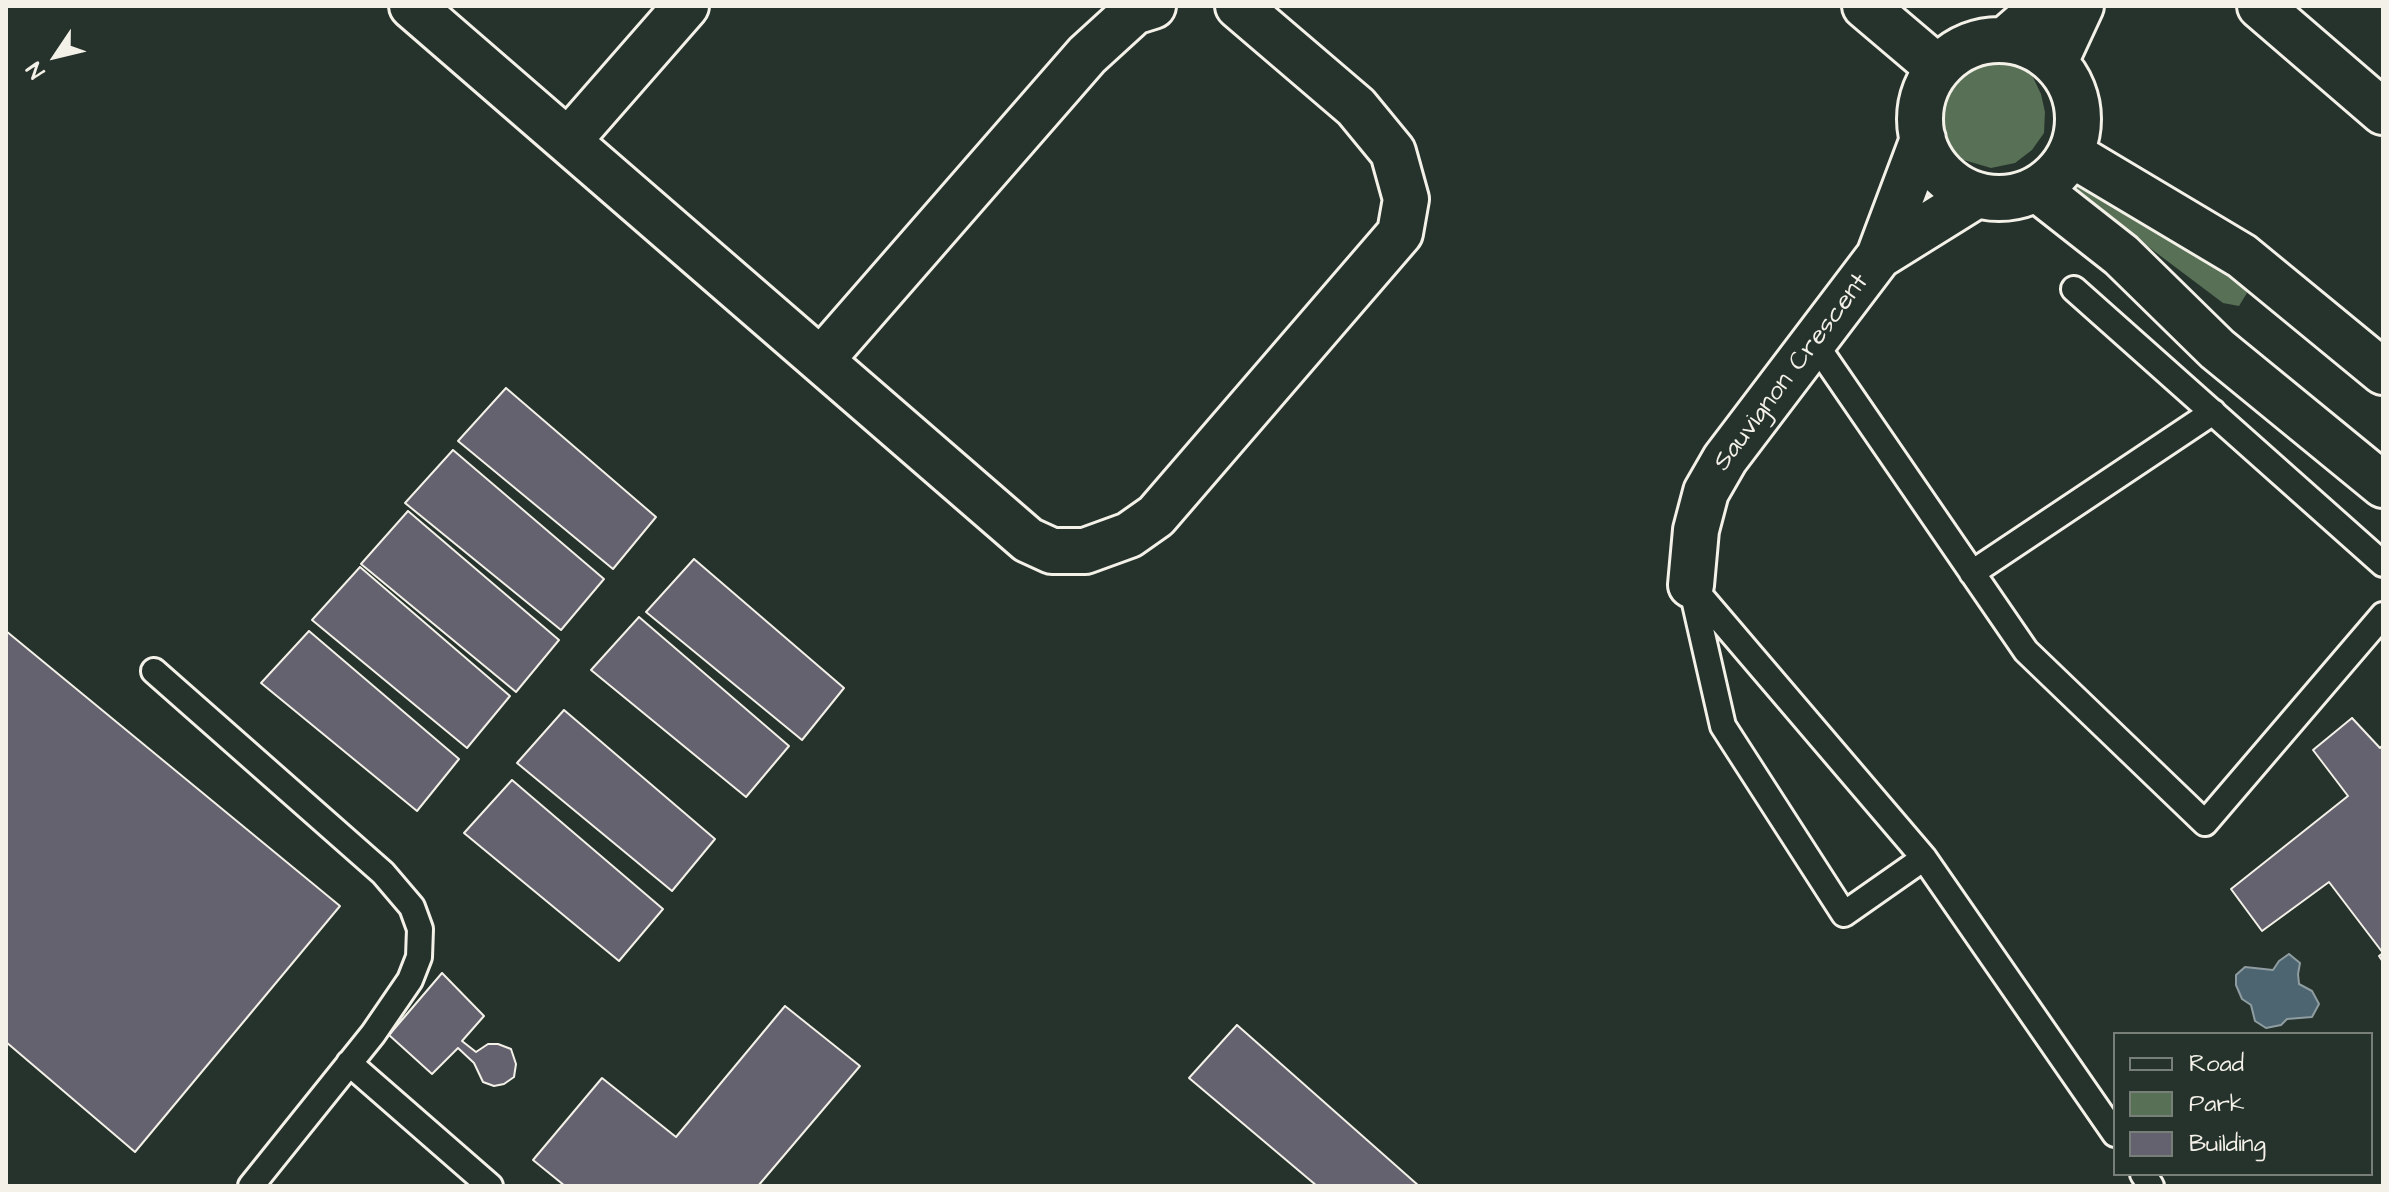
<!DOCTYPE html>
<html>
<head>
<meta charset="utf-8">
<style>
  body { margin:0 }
  #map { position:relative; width:2389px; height:1192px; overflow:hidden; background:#26332d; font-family:"Architects Daughter",sans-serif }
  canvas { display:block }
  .frame { position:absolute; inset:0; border:8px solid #f4f1e8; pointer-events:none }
  .legend { position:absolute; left:2113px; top:1032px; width:260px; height:144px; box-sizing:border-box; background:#26332d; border:2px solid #787f78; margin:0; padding:10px 14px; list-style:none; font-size:24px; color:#f4f1e8 }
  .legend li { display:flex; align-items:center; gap:16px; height:40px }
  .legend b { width:40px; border:2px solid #787f78 }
  .north { position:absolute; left:16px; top:16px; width:80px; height:80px; -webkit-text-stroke:6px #26332d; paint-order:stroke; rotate:235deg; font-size:22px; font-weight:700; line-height:32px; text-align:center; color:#f4f1e8 }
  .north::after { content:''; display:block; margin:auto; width:28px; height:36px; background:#f4f1e8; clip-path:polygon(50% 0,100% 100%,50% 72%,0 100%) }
</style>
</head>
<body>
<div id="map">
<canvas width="2389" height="1192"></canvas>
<div class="frame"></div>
<ul class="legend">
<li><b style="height:10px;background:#26332d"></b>Road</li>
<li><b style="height:22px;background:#587055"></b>Park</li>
<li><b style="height:22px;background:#64626e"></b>Building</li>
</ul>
<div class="north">N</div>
</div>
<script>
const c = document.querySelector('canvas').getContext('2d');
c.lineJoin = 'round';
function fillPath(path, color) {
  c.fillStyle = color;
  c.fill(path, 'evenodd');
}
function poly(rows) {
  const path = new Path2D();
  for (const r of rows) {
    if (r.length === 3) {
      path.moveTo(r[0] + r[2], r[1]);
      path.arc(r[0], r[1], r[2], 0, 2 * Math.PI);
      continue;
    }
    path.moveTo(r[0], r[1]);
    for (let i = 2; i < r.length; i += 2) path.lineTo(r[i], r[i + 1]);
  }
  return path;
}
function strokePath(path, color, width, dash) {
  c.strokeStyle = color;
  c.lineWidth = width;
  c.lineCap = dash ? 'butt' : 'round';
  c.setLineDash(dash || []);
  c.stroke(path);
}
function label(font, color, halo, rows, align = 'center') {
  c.font = font + ' "Architects Daughter",sans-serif';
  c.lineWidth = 6;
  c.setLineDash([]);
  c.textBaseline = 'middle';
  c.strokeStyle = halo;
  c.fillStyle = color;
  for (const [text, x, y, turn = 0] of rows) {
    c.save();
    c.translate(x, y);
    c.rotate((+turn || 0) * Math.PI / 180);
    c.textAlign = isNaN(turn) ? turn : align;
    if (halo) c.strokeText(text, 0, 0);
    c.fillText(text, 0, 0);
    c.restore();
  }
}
fillPath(poly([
  [2005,57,2029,69,2041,94,2045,112,2044,133,2032,150,2015,163,1991,168,1957,158,1942,135,1934,110,1941,86,1963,64,1984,58],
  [2072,178,2240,280,2247,293,2239,306,2223,303,2073,190,2067,183]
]), '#587055');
const water = poly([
  [2289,954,2300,963,2298,974,2299,984,2312,991,2319,1004,2312,1017,2287,1019,2281,1025,2266,1028,2255,1021,2251,1005,2242,999,2236,985,2236,975,2245,967,2273,970,2279,961,2289,954]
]);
fillPath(water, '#4c6571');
strokePath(water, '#8f9da1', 2);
const building = poly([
  [506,388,656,517,613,569,458,441,506,388],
  [453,450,604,579,561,630,405,503,453,450],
  [408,511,559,640,516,692,361,564,408,511],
  [694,559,844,688,802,740,646,612,694,559],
  [360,567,510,696,467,748,312,620,360,567],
  [639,617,789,746,746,797,591,670,639,617],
  [6,631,340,906,135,1152,6,1042,6,631],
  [309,631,459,759,417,811,261,683,309,631],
  [564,710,715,839,672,891,517,763,564,710],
  [2352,718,2380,748,2383,745,2383,962,2379,956,2383,953,2329,882,2262,931,2231,889,2348,796,2313,750,2352,718],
  [512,780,663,909,619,961,464,833,512,780],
  [442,973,484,1016,462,1041,476,1052,488,1044,498,1044,511,1049,516,1064,514,1077,504,1084,494,1086,483,1082,474,1063,458,1048,432,1074,389,1035,442,973],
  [785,1006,860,1066,758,1186,565,1186,533,1160,602,1078,676,1137,785,1006],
  [1237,1025,1419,1186,1317,1186,1189,1078,1237,1025]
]);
fillPath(building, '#64626e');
strokePath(building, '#f4f1e8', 2);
const lane = poly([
  [2074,289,2383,564],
  [1814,342,2026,651,2205,823,2383,615],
  [1972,573,2213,412],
  [1691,585,1924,858,2115,1134],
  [1692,590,1723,726,1844,914,1924,858],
  [154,671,383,873,412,907,420,929,419,957,410,980,373,1034,251,1186],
  [349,1063,490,1186],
  [2143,1174,2151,1186]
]);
const street = poly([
  [412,6,1028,540,1052,551,1085,551,1129,535,1156,516,1400,233,1406,199,1393,152,1356,107,1238,6],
  [1865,6,1938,68],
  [2260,6,2383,112],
  [1999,119,79],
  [2005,40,2044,6],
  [2055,62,2081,6],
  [568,141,686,6],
  [2071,154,2242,256,2383,372],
  [2037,189,2121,255,2217,349,2383,485],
  [1879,256,1977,195],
  [821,360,1087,55,1134,12,1153,6],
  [1691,585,1696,530,1706,492,1725,459,1879,256,1923,139]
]);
strokePath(lane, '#f4f1e8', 30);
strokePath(street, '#f4f1e8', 50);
strokePath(lane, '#26332d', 24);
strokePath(street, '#26332d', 44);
label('26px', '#f4f1e8', '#26332d', [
  ["Sauvignon Crescent",1792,373,-53]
]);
</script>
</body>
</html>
